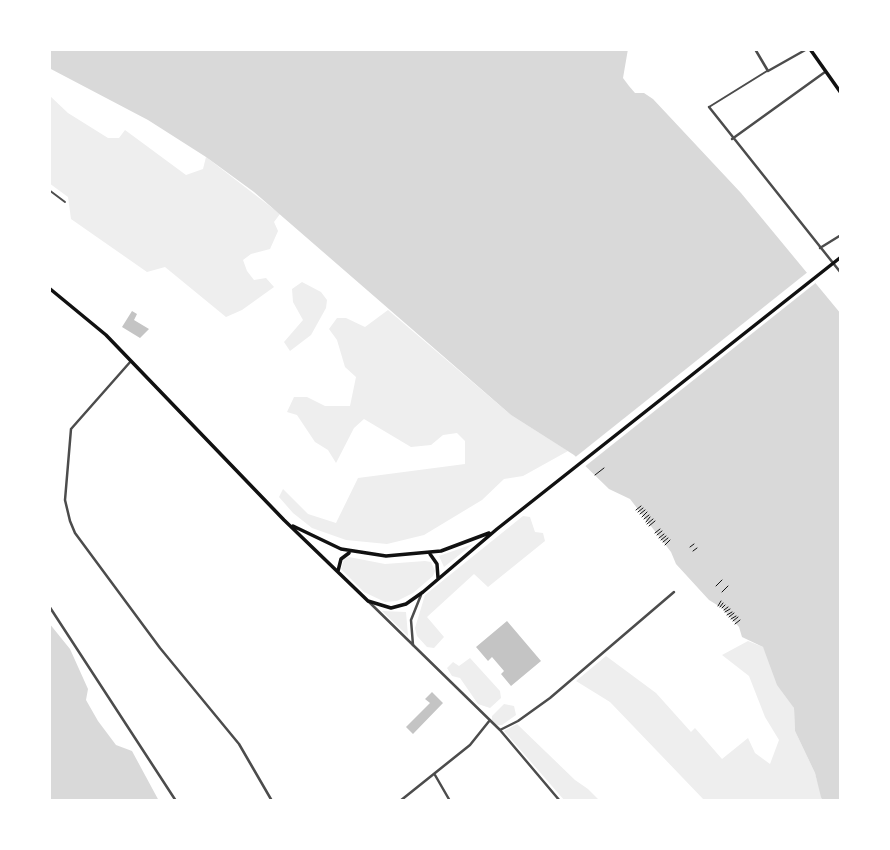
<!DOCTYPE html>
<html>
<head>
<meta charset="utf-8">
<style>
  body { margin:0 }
  #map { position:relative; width:890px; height:850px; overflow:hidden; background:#fff; font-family:"Roboto Condensed",sans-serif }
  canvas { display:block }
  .frame { position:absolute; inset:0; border:51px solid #fff; pointer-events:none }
</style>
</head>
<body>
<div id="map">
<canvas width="890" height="850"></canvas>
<div class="frame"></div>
</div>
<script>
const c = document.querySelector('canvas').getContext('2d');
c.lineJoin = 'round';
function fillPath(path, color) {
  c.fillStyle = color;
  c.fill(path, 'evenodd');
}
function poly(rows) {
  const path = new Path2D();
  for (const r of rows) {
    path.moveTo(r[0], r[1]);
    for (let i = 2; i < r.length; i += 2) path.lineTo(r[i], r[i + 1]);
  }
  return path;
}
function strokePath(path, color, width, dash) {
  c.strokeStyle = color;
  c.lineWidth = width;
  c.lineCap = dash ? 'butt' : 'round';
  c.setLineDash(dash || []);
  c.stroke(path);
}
fillPath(poly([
  [49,95,68,113,108,138,119,138,125,130,186,175,203,169,206,157,280,214,274,222,278,231,270,249,251,254,243,260,247,271,254,280,266,278,274,287,242,310,226,317,165,267,147,272,71,219,68,197,49,183],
  [302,282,321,292,327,300,326,308,311,335,290,351,284,342,303,320,293,302,292,289],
  [388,310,511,415,568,451,523,476,504,479,482,500,424,535,387,544,346,540,312,528,293,513,279,497,283,489,308,514,336,523,358,478,465,464,465,441,457,433,443,435,431,445,411,447,364,419,354,428,336,463,328,450,315,442,297,415,287,412,294,397,307,397,325,406,350,406,356,377,345,367,337,340,329,329,337,318,346,318,365,327],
  [523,516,530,517,535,532,543,533,545,541,488,587,474,574,427,617,444,637,434,648,427,647,417,636,415,628,425,595],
  [473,544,444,567,439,556],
  [349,557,385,564,425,561,431,562,435,571,433,576,413,593,397,601,385,602,364,592,341,569,344,559],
  [382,611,406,612,408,636],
  [748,641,763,647,794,708,795,731,815,773,823,801,705,801,610,702,576,681,606,656,656,693,691,732,695,728,722,759,748,738,755,753,770,764,779,740,765,717,749,676,722,655],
  [470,658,500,691,501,698,490,708,478,704,460,678,452,676,447,668,453,662,459,666],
  [504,704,514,706,516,715,502,725,497,725,492,721,492,716],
  [517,724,575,780,588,789,600,801,565,801,504,731]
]), '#eee');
fillPath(poly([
  [49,49,628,49,623,78,629,86,635,93,644,93,653,99,741,193,841,314,841,801,823,801,821,797,815,773,795,731,794,708,777,685,763,647,742,637,739,627,722,608,709,600,676,564,671,552,630,499,609,489,574,455,511,415,254,192,206,157,148,120,49,68],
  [49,623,70,649,88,689,86,700,98,721,116,745,132,751,159,801,49,801]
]), '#d9d9d9');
fillPath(poly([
  [809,271,818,281,583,468,573,459]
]), '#fff');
fillPath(poly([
  [132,311,137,314,134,320,149,329,140,338,122,327],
  [507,621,541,661,511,686,501,674,504,671,492,657,488,661,476,647],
  [432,692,443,703,413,734,406,727,430,703,425,699]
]), '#c4c4c4');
strokePath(poly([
  [595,475,604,468],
  [636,510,641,506],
  [638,512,643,508],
  [640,514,645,510],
  [642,517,647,512],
  [644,519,649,515],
  [646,522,650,517],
  [647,524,653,519],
  [649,526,655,521],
  [655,533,660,529],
  [657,535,662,531],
  [659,538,664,534],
  [661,540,666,536],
  [663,542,668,538],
  [665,545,670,540],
  [690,547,694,544],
  [693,551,697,548],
  [716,586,722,580],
  [722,592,728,586],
  [718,606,721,601],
  [720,607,723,603],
  [722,608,725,605],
  [724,610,728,607],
  [725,612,730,609],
  [727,615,732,612],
  [729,617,734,613],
  [731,619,736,616],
  [733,621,738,617],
  [735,624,740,620]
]), '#111', 1);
strokePath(poly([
  [709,107,767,71],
  [49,190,65,202]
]), '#4c4c4c', 2);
strokePath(poly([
  [755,49,768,71,807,49],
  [709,107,841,273],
  [732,139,825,72],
  [820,248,841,235],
  [131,361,71,429,65,500,70,521,75,533,160,648,239,744,272,801],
  [49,606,176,801],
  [413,645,500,730,560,801],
  [500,730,518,721,550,698,674,592],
  [435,775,450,801],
  [400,801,470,745,490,720]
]), '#4c4c4c', 2.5);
strokePath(poly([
  [368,601,413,645],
  [413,645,411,620,421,595]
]), '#4c4c4c', 2.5);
strokePath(poly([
  [810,49,841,93],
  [49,288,106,335,284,520,368,601,391,608,406,604,423,592,497,529,841,257],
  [293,526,341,549,386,556,441,551,489,533],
  [430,554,437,564,438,578],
  [338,571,341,559,349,553]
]), '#111', 3.5);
</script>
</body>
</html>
